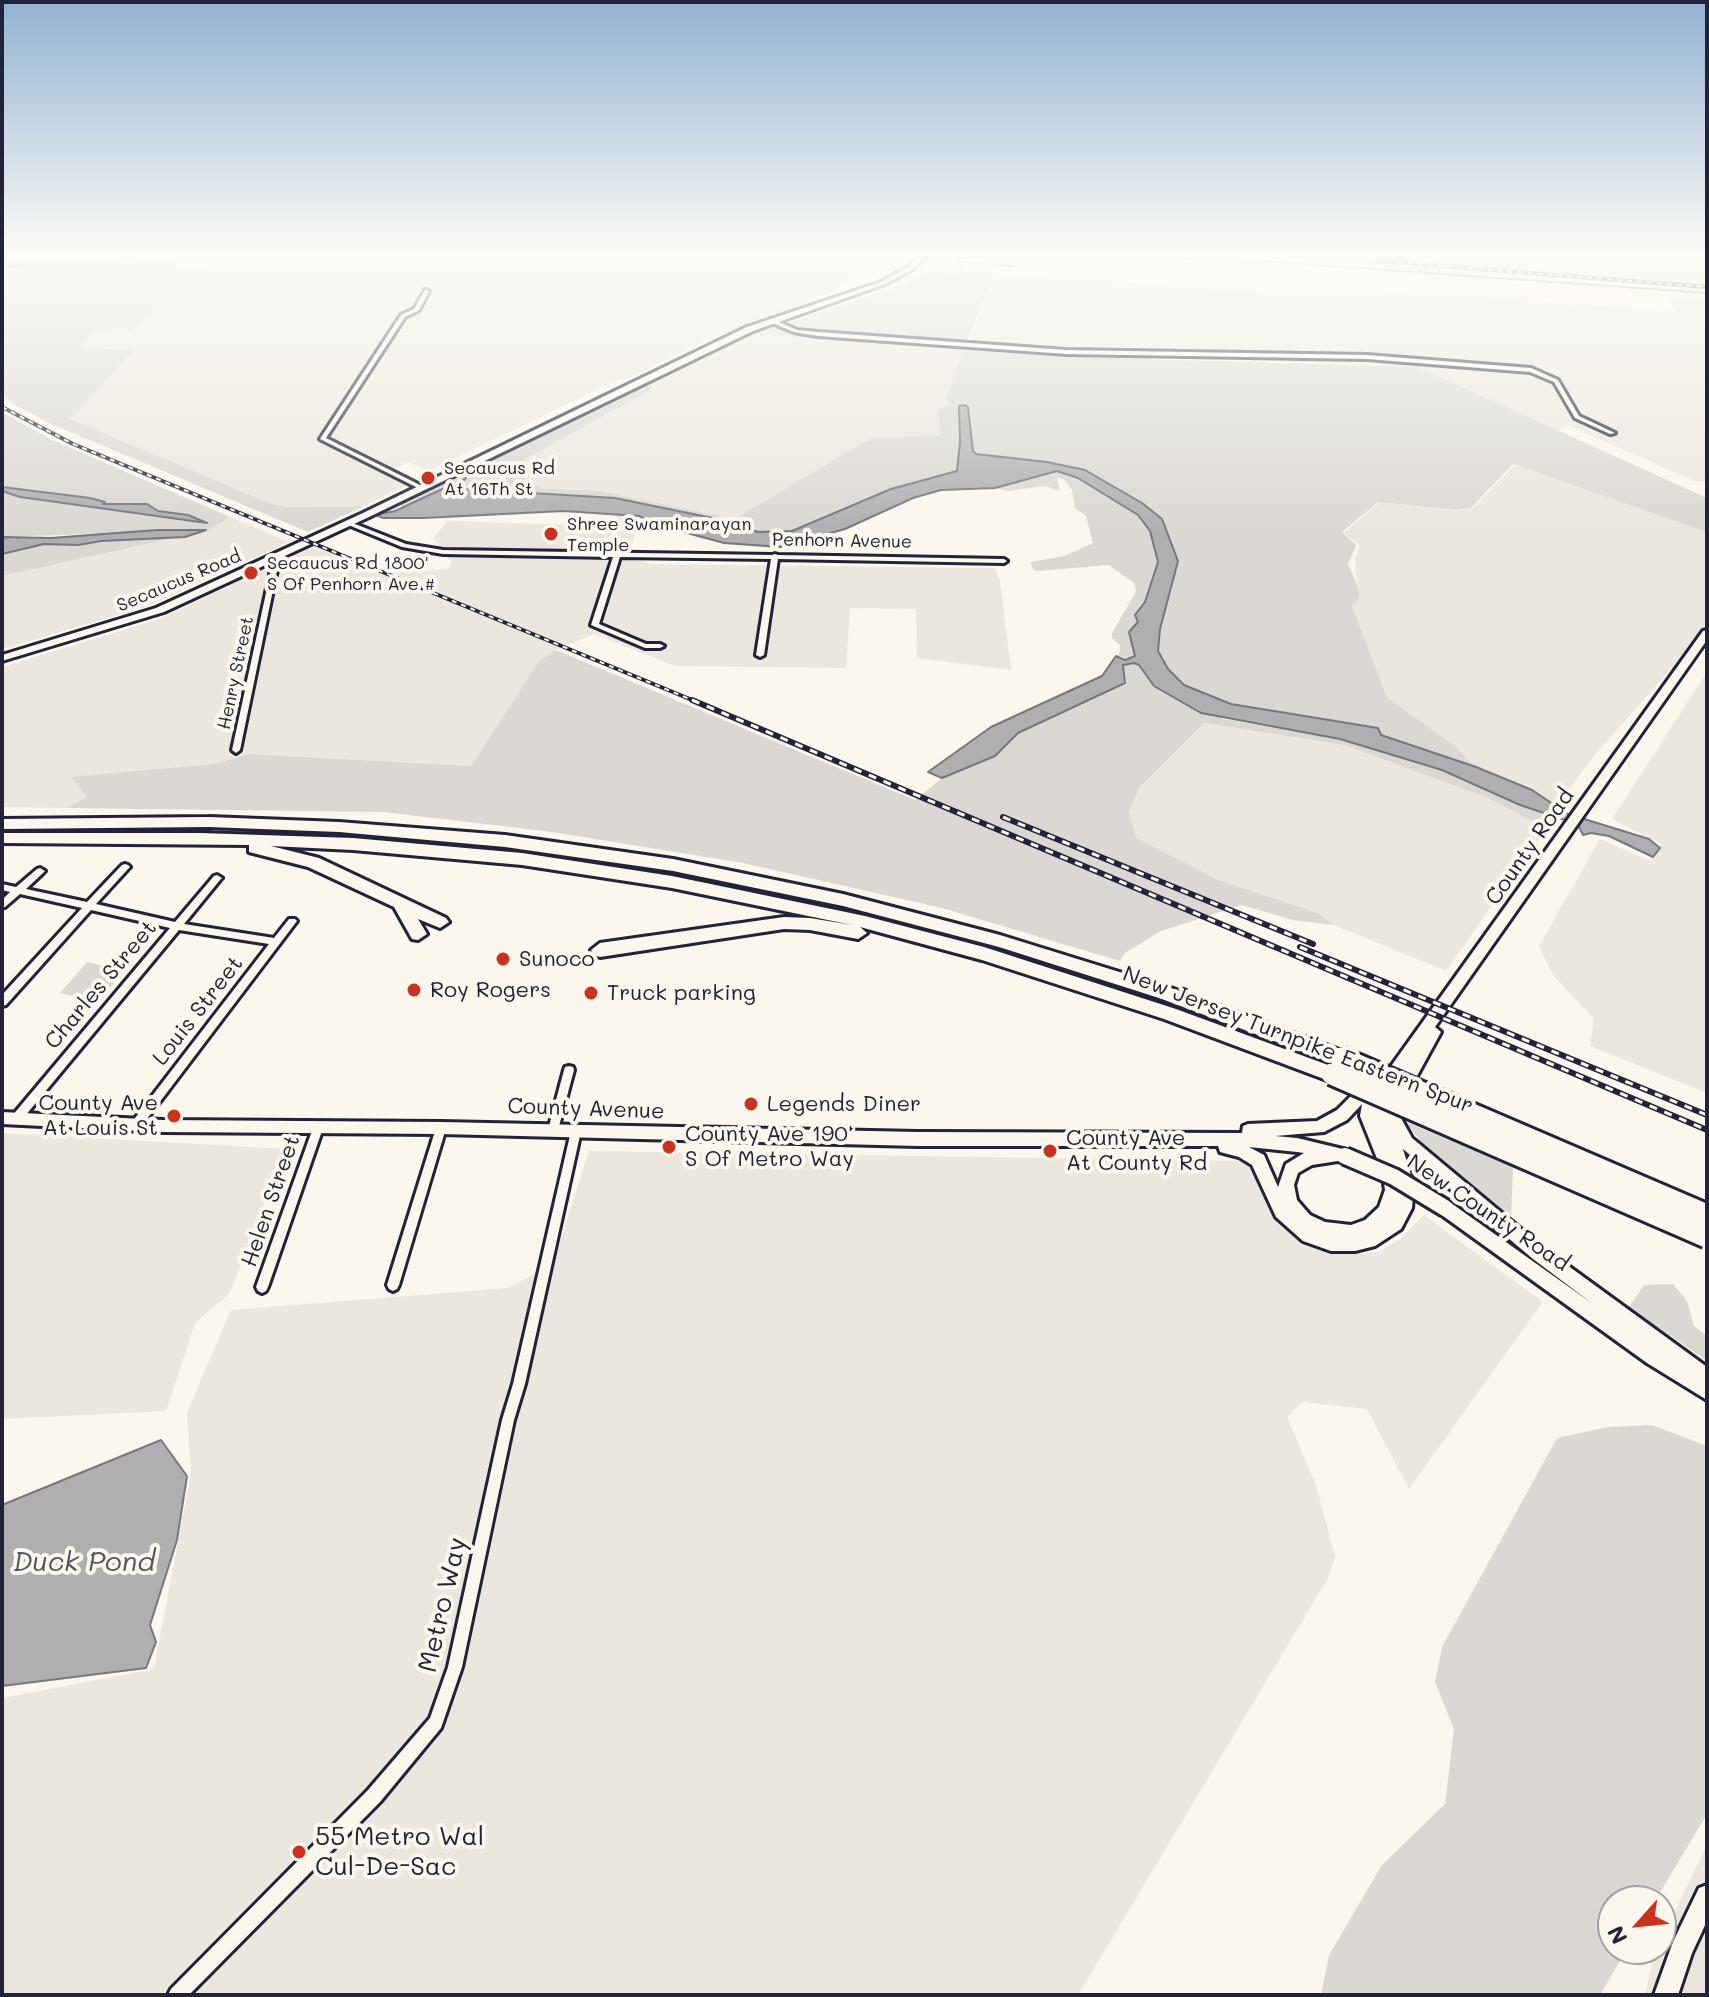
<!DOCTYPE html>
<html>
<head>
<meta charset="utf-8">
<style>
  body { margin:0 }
  #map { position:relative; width:1709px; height:1997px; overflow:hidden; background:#fbf7ec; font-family:Mali,sans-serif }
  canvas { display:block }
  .frame { position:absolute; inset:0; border:4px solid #22223b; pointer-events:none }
  .north { position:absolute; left:1597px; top:1885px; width:80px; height:80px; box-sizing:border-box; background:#fbf7ec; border:2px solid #a4a2a5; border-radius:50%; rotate:243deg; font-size:22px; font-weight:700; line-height:32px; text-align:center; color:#22223b }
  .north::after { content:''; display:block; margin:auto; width:28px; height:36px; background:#c8321e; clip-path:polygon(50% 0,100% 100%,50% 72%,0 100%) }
</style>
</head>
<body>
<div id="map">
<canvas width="1709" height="1997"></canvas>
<div class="frame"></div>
<div class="north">N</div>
</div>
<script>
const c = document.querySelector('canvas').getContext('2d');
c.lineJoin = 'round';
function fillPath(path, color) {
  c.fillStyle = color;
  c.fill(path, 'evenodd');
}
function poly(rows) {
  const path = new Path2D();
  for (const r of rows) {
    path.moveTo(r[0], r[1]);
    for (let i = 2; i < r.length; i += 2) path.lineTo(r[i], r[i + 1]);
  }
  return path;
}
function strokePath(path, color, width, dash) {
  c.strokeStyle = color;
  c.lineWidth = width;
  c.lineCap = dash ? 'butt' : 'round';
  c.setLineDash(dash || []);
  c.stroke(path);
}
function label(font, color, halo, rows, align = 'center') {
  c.font = font + ' Mali,sans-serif';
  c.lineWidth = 8;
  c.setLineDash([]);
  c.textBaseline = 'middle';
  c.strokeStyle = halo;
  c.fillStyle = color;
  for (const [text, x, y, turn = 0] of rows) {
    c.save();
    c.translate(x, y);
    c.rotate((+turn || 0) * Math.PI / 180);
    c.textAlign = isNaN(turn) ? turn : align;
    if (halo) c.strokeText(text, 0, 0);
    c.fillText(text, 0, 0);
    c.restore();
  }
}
fillPath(poly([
  [310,254,909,254,790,311,710,339,627,379,622,378,428,471,409,462,392,470,415,481,364,506,285,507,269,503,69,419,134,351,78,349,96,331,131,330,215,261,304,261],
  [1313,254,1707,254,1707,285,1621,279],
  [995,273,1323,297,1397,292,1676,312,1667,298,1707,301,1707,482,1695,481,1569,426,1557,431,1417,367,968,349],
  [756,334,963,350,946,397,950,405,941,436,871,438,734,519,601,491,542,488,506,469,653,388,645,385],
  [1515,465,1707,531,1707,623,1685,654,1597,752,1564,796,1554,803,1475,767,1456,747,1387,697,1352,604,1358,599,1355,559,1360,546,1344,533,1380,502,1457,511,1473,508],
  [615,515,639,516,630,554,650,564,995,568,1000,581,1011,670,917,658,916,609,850,608,846,668,675,666,594,634,556,650,539,661,471,766,249,754,213,764,72,778,87,798,66,808,2,807,2,667,159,619,314,546,381,573,448,569,451,562,433,538,448,521,612,526],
  [228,516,289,542,146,607,2,649,2,576,188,535,224,522],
  [1707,672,1707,1093,1590,1046,1594,1019,1553,975,1539,946,1600,839,1650,861,1660,848,1661,844,1612,819],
  [1204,723,1344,745,1488,798,1546,829,1446,971,1334,925,1318,913,1218,880,1136,839,1129,811,1139,788],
  [2,1133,286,1149,230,1293,195,1323,166,1411,2,1419],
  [589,1151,1245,1161,1257,1170,1267,1205,1280,1225,1303,1243,1358,1254,1379,1252,1400,1239,1424,1215,1543,1302,1409,1489,1367,1409,1302,1402,1287,1417,1316,1485,1335,1556,1328,1578,1078,1995,2,1995,2,1698,154,1669,191,1473,187,1412,231,1310,508,1288,553,1264],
  [1707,1845,1707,1995,1645,1995,1654,1954,1657,1949,1661,1949,1661,1940]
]), '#ebe7df');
fillPath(poly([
  [2,254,76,254,185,259,177,268,207,268,131,330,96,331,79,348,135,350,70,419,269,503,285,507,364,506,308,532,49,423,12,403,2,395],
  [928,269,951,274,957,271,994,272,964,350,1045,356,1418,367,1707,498,1707,532,1513,464,1471,508,1455,510,1378,502,1342,532,1356,545,1348,564,1359,590,1358,600,1352,605,1387,697,1456,747,1475,767,1381,735,1377,728,1231,704,1184,685,1168,669,1158,651,1160,629,1177,561,1162,519,1142,503,1085,470,1047,462,976,454,973,451,968,407,965,405,959,406,960,442,957,471,891,489,792,531,758,532,732,522,615,498,464,489,460,485,464,479,404,507,398,504,647,386,654,388,507,469,542,488,601,491,734,519,871,438,941,436,938,410,950,405,946,397,963,350,756,334,906,283],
  [2,412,50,439,228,516,224,522,206,530,2,537,2,491,49,502,204,522,188,515,158,511,147,504,99,504,38,490,2,487],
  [1056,471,1078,478,1138,515,1150,531,1158,562,1138,622,1129,633,1135,655,1131,659,1119,656,1120,645,1112,638,1112,633,1136,592,1134,583,1109,565,1038,571,1034,570,1031,564,1031,562,1064,556,1093,543,1086,516,1075,508,1072,490,1067,483,1063,479,1057,478,1060,490,1058,491,1045,486,1008,491,995,488],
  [160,536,183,536,2,576,2,554,45,544,82,545],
  [556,650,915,800,942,778,995,756,1018,733,1125,684,1123,665,1134,663,1139,665,1154,686,1223,719,1340,739,1442,770,1520,805,1552,815,1546,829,1488,798,1344,745,1204,723,1139,788,1129,811,1136,838,1218,880,1318,913,1334,925,1292,920,1242,905,1161,931,1125,953,1120,961,942,908,743,863,552,832,383,812,66,808,87,797,71,777,213,764,249,754,471,766,539,661],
  [87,962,125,971,97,1002,60,993],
  [1406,1122,1513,1167,1511,1219,1429,1153],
  [1673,1284,1687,1301,1694,1326,1707,1336,1707,1361,1629,1307,1644,1285],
  [1652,1425,1707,1446,1707,1814,1655,1901,1613,1901,1613,1949,1627,1949,1600,1995,1321,1995,1329,1955,1382,1865,1445,1804,1454,1729,1435,1682,1442,1647,1557,1438,1608,1427]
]), '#dbd8d3');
const water = poly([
  [55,254,138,257,162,261,181,260,174,265,135,265,139,258,136,257,111,264,2,266,7,258,55,254],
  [965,405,968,407,973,451,976,454,1047,462,1085,470,1142,503,1162,519,1178,561,1160,629,1158,651,1168,669,1184,685,1231,704,1378,728,1381,735,1476,767,1532,790,1568,814,1649,839,1660,848,1653,857,1609,836,1591,833,1583,835,1579,827,1565,820,1520,805,1442,770,1340,739,1201,713,1154,686,1139,665,1134,663,1123,665,1125,683,1018,733,995,756,942,778,928,772,991,727,1102,676,1116,656,1125,660,1135,656,1129,632,1138,622,1135,615,1145,602,1158,562,1150,531,1138,515,1078,478,1057,471,995,488,941,490,913,498,845,529,780,547,724,543,661,526,639,516,563,511,424,518,383,518,376,515,395,511,466,478,460,485,464,489,615,498,732,522,758,532,792,531,891,489,957,471,960,442,959,406,965,405],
  [2,487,90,498,105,502,103,504,147,504,158,511,188,515,207,523,20,497,2,491,2,487],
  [157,530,206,530,185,537,102,541,78,545,44,544,2,554,2,537,51,538,157,530],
  [161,1440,187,1476,177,1540,150,1625,156,1642,146,1668,2,1686,2,1505,161,1440]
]);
fillPath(water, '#b1aeb0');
strokePath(water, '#787681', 2);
strokePath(poly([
  [955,258,1136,257,1274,262,1707,293],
  [954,262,962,265],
  [956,262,1012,266]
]), '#787681', 2);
const minor = poly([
  [425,290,429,291,419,310,405,317,326,438,424,487,424,489,422,490,320,439,401,315,414,309,425,290],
  [772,319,797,330,818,332,1066,350,1367,355,1531,368,1558,380,1579,416,1615,433,1610,434,1575,418,1554,382,1530,372,1367,359,1066,354,818,336,794,332,770,322,769,321,772,319],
  [346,522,350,522,406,544,443,550,772,555,775,554,778,555,1004,559,1007,561,1004,563,778,559,764,655,760,657,756,655,771,559,620,557,599,624,646,644,660,644,664,646,660,648,645,648,591,625,613,557,443,554,402,547,346,524,346,522],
  [277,554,280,556,240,750,236,753,232,750,274,556,277,554],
  [125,864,128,865,130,867,128,869,96,904,175,922,214,876,217,875,222,878,220,880,184,924,274,938,289,919,295,919,297,921,140,1128,136,1130,132,1128,131,1125,132,1122,269,944,179,930,20,1122,16,1124,12,1122,11,1119,12,1116,170,928,91,910,6,1005,2,1006,2,995,82,908,20,894,5,907,2,908,2,900,10,892,2,890,2,884,16,887,37,869,40,868,45,871,43,873,26,889,87,902,122,865,125,864],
  [569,1066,573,1067,574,1070,558,1130,557,1133,553,1135,549,1133,548,1130,564,1070,565,1067,569,1066],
  [318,1123,322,1125,323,1128,268,1287,266,1291,262,1293,258,1291,256,1287,313,1128,314,1125,318,1123],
  [441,1123,445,1125,446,1128,399,1285,397,1289,393,1291,389,1289,387,1285,436,1128,437,1125,441,1123],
  [576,1126,580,1128,581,1131,525,1384,514,1420,462,1667,441,1728,380,1802,189,1995,168,1995,171,1989,368,1790,430,1718,448,1667,502,1420,513,1384,571,1131,572,1128,576,1126]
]);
const secondary = poly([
  [923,254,930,254,913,269,885,284,753,331,369,517,164,612,2,661,2,655,156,608,363,513,747,327,881,282,909,267,923,254],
  [1707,630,1707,640,1435,1027,1441,1032,1400,1107,1402,1120,1412,1138,1545,1249,1707,1367,1707,1400,1647,1363,1439,1213,1437,1208,1439,1203,1445,1201,1451,1203,1593,1304,1533,1259,1403,1149,1414,1185,1412,1208,1401,1229,1375,1246,1355,1251,1331,1251,1303,1241,1276,1217,1252,1165,1239,1157,1220,1152,1218,1146,918,1146,441,1134,163,1132,2,1124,2,1112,163,1120,441,1122,918,1132,1242,1133,1243,1126,1248,1124,1317,1121,1337,1110,1366,1081,1371,1079,1379,1083,1703,631,1707,630],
  [1405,1070,1388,1100,1389,1093,1405,1070],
  [1362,1104,1360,1116,1382,1171,1385,1190,1379,1207,1365,1220,1351,1225,1325,1222,1310,1215,1297,1200,1294,1185,1298,1173,1312,1165,1338,1161,1345,1163,1351,1161,1353,1156,1351,1151,1297,1138,1275,1136,1324,1132,1347,1120,1362,1104],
  [1249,1147,1297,1152,1304,1153,1286,1164,1278,1187,1264,1155,1249,1147],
  [1707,1885,1707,1921,1692,1953,1678,1995,1654,1995,1673,1942,1699,1888,1707,1885]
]);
const motorway = poly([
  [209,817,339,822,505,835,673,859,843,894,1000,935,1171,988,1348,1053,1350,1058,1348,1063,1341,1066,1159,998,999,947,843,906,673,871,505,847,339,832,209,827,2,829,2,819,209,817],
  [2,833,200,833,353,838,522,853,672,876,865,916,984,947,1176,1009,1339,1069,1341,1074,1339,1079,1332,1082,1164,1019,982,960,860,927,867,933,858,939,810,930,784,929,600,957,594,955,591,950,600,943,784,917,810,918,852,925,672,888,522,865,353,850,271,846,319,858,446,918,449,922,440,928,418,919,427,934,418,940,412,939,394,907,308,867,249,852,249,845,2,843,2,833]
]);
strokePath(minor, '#22223b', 6);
strokePath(secondary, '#22223b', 6);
strokePath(motorway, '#22223b', 6);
fillPath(minor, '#fbf7ec');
fillPath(secondary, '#fbf7ec');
fillPath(motorway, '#fbf7ec');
const railFar1 = poly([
  [120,254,196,257,607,255],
  [1288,254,1707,287],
  [2,407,73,444,697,702]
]);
const rail = poly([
  [692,700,1707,1130],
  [1003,817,1313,944],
  [1300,947,1707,1115]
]);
strokePath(railFar1, '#22223b', 4);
strokePath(rail, '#22223b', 6);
strokePath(railFar1, '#fbf7ec', 2, [5]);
strokePath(rail, '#fbf7ec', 3, [8]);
const secondaryBridge = poly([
  [1345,1156,1394,1177,1445,1208]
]);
const motorwayBridge = poly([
  [1341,1058,1707,1215],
  [1332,1074,1707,1237]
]);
strokePath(secondaryBridge, '#22223b', 22, []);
strokePath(motorwayBridge, '#22223b', 27, []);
strokePath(secondaryBridge, '#fbf7ec', 16);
strokePath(motorwayBridge, '#fbf7ec', 21);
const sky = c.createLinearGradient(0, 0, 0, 533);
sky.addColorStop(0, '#92b2d2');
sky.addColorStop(0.48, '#fdfbf6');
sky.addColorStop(1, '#fdfbf600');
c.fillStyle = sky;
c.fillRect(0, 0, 1709, 533);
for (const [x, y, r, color] of [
  [428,478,8,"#c8321e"],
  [551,534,8,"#c8321e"],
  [251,573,8,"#c8321e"],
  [503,959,8,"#c8321e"],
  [414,990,8,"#c8321e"],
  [591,993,8,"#c8321e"],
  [751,1104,8,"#c8321e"],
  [174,1116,8,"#c8321e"],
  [669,1147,8,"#c8321e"],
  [1050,1151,8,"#c8321e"],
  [299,1852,8,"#c8321e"]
]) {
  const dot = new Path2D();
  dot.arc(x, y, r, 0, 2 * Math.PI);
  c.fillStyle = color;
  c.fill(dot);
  strokePath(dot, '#fbf7ec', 3);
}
label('18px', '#22223b', '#fbf7ec', [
  ["Secaucus Rd",444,468],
  ["At 16Th St",444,489],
  ["Shree Swaminarayan",567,524],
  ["Temple",567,545],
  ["Secaucus Rd 1800'",267,563],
  ["S Of Penhorn Ave.#",267,584]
], 'left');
label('18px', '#22223b', '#fbf7ec', [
  ["Penhorn Avenue",842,541,1],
  ["Secaucus Road",179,581,-23],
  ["Henry Street",236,673,-78]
]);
label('22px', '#22223b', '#fbf7ec', [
  ["County Road",1530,847,-55],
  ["Charles Street",101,985,-50],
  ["Louis Street",198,1011,-52],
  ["New Jersey Turnpike Eastern Spur",1298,1040,21],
  ["County Avenue",586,1109,2],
  ["Helen Street",271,1201,-71],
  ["New County Road",1488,1213,34]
]);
label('22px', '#22223b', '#fbf7ec', [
  ["Sunoco",519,959],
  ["Roy Rogers",430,990],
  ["Truck parking",607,993],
  ["County Ave",158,1103,"right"],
  ["At Louis St",158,1128,"right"],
  ["Legends Diner",767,1104],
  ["County Ave 190'",685,1134],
  ["S Of Metro Way",685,1159],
  ["County Ave",1066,1138],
  ["At County Rd",1066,1163]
], 'left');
label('26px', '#22223b', '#fbf7ec', [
  ["Metro Way",443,1605,-77]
]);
label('26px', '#22223b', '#fbf7ec', [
  ["55 Metro Wal",315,1837],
  ["Cul-De-Sac",315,1867]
], 'left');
label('italic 28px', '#545364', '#fbf7ec', [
  ["Duck Pond",84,1562]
]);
</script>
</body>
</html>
